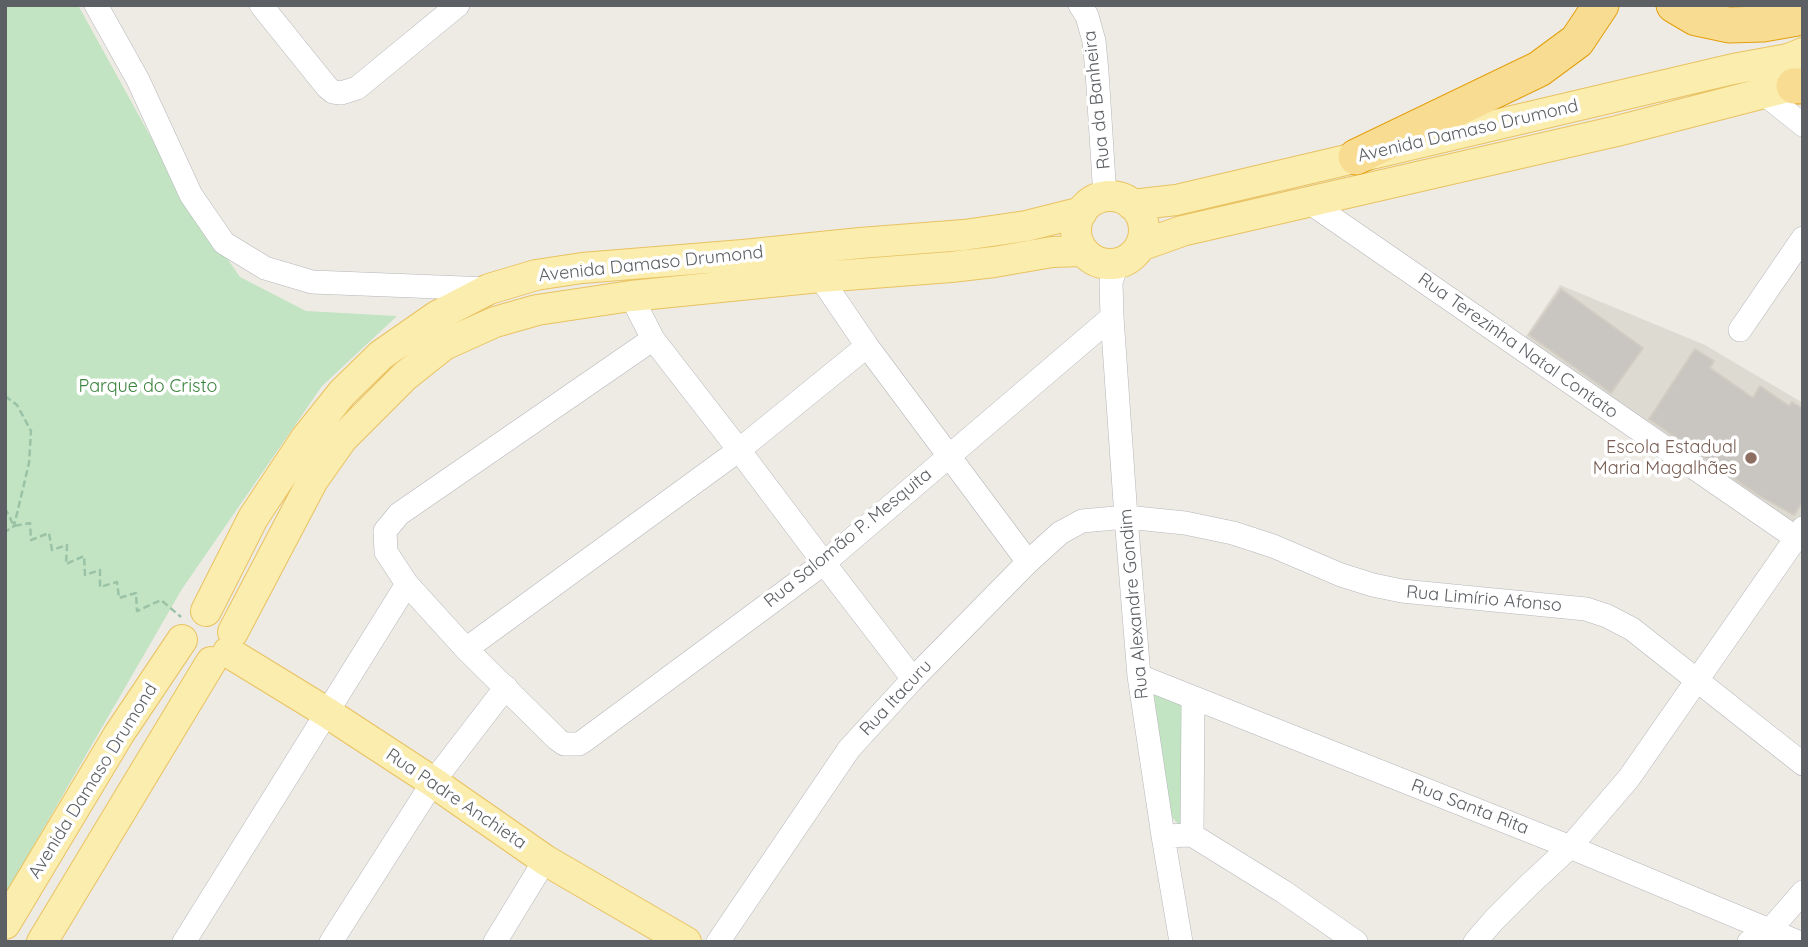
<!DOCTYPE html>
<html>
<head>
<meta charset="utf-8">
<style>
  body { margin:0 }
  #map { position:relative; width:1808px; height:947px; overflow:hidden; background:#eeebe4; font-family:Quicksand,sans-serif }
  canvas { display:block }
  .frame { position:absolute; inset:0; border:7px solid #5c6064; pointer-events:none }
</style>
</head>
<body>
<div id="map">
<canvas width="1808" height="947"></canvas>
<div class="frame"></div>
</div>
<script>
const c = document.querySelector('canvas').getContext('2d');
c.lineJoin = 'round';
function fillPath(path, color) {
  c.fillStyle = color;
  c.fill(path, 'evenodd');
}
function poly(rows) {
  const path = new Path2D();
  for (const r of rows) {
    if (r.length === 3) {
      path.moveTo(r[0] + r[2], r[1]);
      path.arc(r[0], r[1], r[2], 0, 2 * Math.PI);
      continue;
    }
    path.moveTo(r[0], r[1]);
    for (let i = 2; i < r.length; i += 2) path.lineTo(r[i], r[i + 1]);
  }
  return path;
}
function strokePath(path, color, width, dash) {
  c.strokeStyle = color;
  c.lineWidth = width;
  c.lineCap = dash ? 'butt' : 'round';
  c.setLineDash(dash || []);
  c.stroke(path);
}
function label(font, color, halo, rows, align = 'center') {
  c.font = font + ' Quicksand,sans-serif';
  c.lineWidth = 7;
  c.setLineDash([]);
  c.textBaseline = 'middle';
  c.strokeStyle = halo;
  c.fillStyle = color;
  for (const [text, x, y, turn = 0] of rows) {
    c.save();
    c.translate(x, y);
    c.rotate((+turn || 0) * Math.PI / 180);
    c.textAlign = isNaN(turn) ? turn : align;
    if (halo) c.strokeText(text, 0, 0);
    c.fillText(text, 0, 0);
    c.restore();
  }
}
fillPath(poly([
  [1560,285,1705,345,1803,403,1803,513,1796,524,1524,339]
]), '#dddad2');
fillPath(poly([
  [5,5,78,5,181,192,240,277,306,311,397,316,322,386,182,589,5,895],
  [1153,692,1186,703,1182,828,1168,813]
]), '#c2e4c2');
const building = poly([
  [1561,289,1643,348,1611,393,1529,335,1561,289],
  [1695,349,1714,361,1710,368,1753,398,1760,386,1789,406,1792,402,1803,409,1803,501,1794,515,1758,495,1649,419,1695,349]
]);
fillPath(building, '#c9c6c1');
strokePath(building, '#d2cdc3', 2);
const minor = poly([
  [96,5,138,80,191,195,224,243,265,268,312,282,489,289],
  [261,5,327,87,333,92,341,93,357,88,458,5],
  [1080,5,1087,16,1094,41,1097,72,1105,197],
  [1763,93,1803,125],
  [1309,202,1796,538],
  [1117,264,1111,282,1112,317,1126,517,1139,676,1163,836,1181,942],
  [820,277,867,346,1028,562],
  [631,296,653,339,739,450,824,563,913,679],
  [1740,330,1803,238],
  [653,339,399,514,385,531,386,552,407,584,466,649,557,739,564,744,579,744,585,740,824,563,1112,317],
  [466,649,739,450,867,346],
  [1139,676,1570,847,1798,942],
  [1192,835,1193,698],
  [1163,836,1192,835,1284,892,1356,942],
  [184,942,407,584],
  [331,942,433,782,506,687],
  [495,942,545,860],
  [718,942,849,749,913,679,1028,562,1060,533,1082,521,1126,517,1185,523,1233,533,1273,546,1341,575,1373,585,1402,591,1586,609,1607,616,1632,629,1803,764],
  [1475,942,1494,920,1529,885,1570,847,1629,778,1803,528],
  [1749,942,1770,930,1803,892]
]);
const major = poly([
  [1110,230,34],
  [1132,205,1176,200,1733,69,1788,59,1803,53],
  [1140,246,1182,231,1617,131,1803,83],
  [206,611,253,518,306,438,342,393,381,355,437,316,489,289,536,275,582,268,743,255,860,243,964,235,1026,226,1082,212],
  [233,632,313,480,342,439,405,376,444,345,495,322,537,310,631,296,820,277,951,267,994,262,1052,252,1083,251],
  [228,652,326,712,433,782,545,860,686,942],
  [5,924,119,734,182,640],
  [42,942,211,662]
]);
const highway = poly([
  [1674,5,1696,18,1729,25,1763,24,1803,17],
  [1794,86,1803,86],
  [1356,157,1539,69,1577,41,1601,5]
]);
strokePath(minor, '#b4b6ba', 24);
strokePath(major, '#e9c262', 32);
strokePath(highway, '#e49f0d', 37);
strokePath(poly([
  [5,396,17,405,31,431,29,463,14,526,5,532],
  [5,508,14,526,30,523,31,540,49,533,52,550,67,545,66,564,84,556,85,575,100,570,100,587,117,582,119,598,136,593,137,611,161,600,181,617]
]), '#9ac2a6', 2.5, [7, 3.5]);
strokePath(minor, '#fff', 23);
strokePath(major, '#faedad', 30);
strokePath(highway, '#f7dc92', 35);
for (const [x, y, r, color] of [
  [1751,458,7,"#8d6e63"]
]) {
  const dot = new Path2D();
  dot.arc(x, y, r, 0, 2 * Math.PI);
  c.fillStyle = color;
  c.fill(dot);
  strokePath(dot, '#fff', 2.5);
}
label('18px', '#5c6064', '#fff', [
  ["Rua da Banheira",1097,100,-96],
  ["Avenida Damaso Drumond",1468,131,-13],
  ["Avenida Damaso Drumond",651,264,-6],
  ["Rua Terezinha Natal Contato",1518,346,35],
  ["Rua Salomão P. Mesquita",848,538,-39],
  ["Rua Limírio Afonso",1484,599,5],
  ["Rua Alexandre Gondim",1134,604,-95],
  ["Rua Itacuru",896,698,-47],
  ["Avenida Damaso Drumond",93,781,-58],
  ["Rua Padre Anchieta",456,799,34],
  ["Rua Santa Rita",1470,807,21]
]);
label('18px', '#3b843d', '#fff', [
  ["Parque do Cristo",148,387]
]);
label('18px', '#785e54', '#fff', [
  ["Escola Estadual",1737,448],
  ["Maria Magalhães",1737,469]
], 'right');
</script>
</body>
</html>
